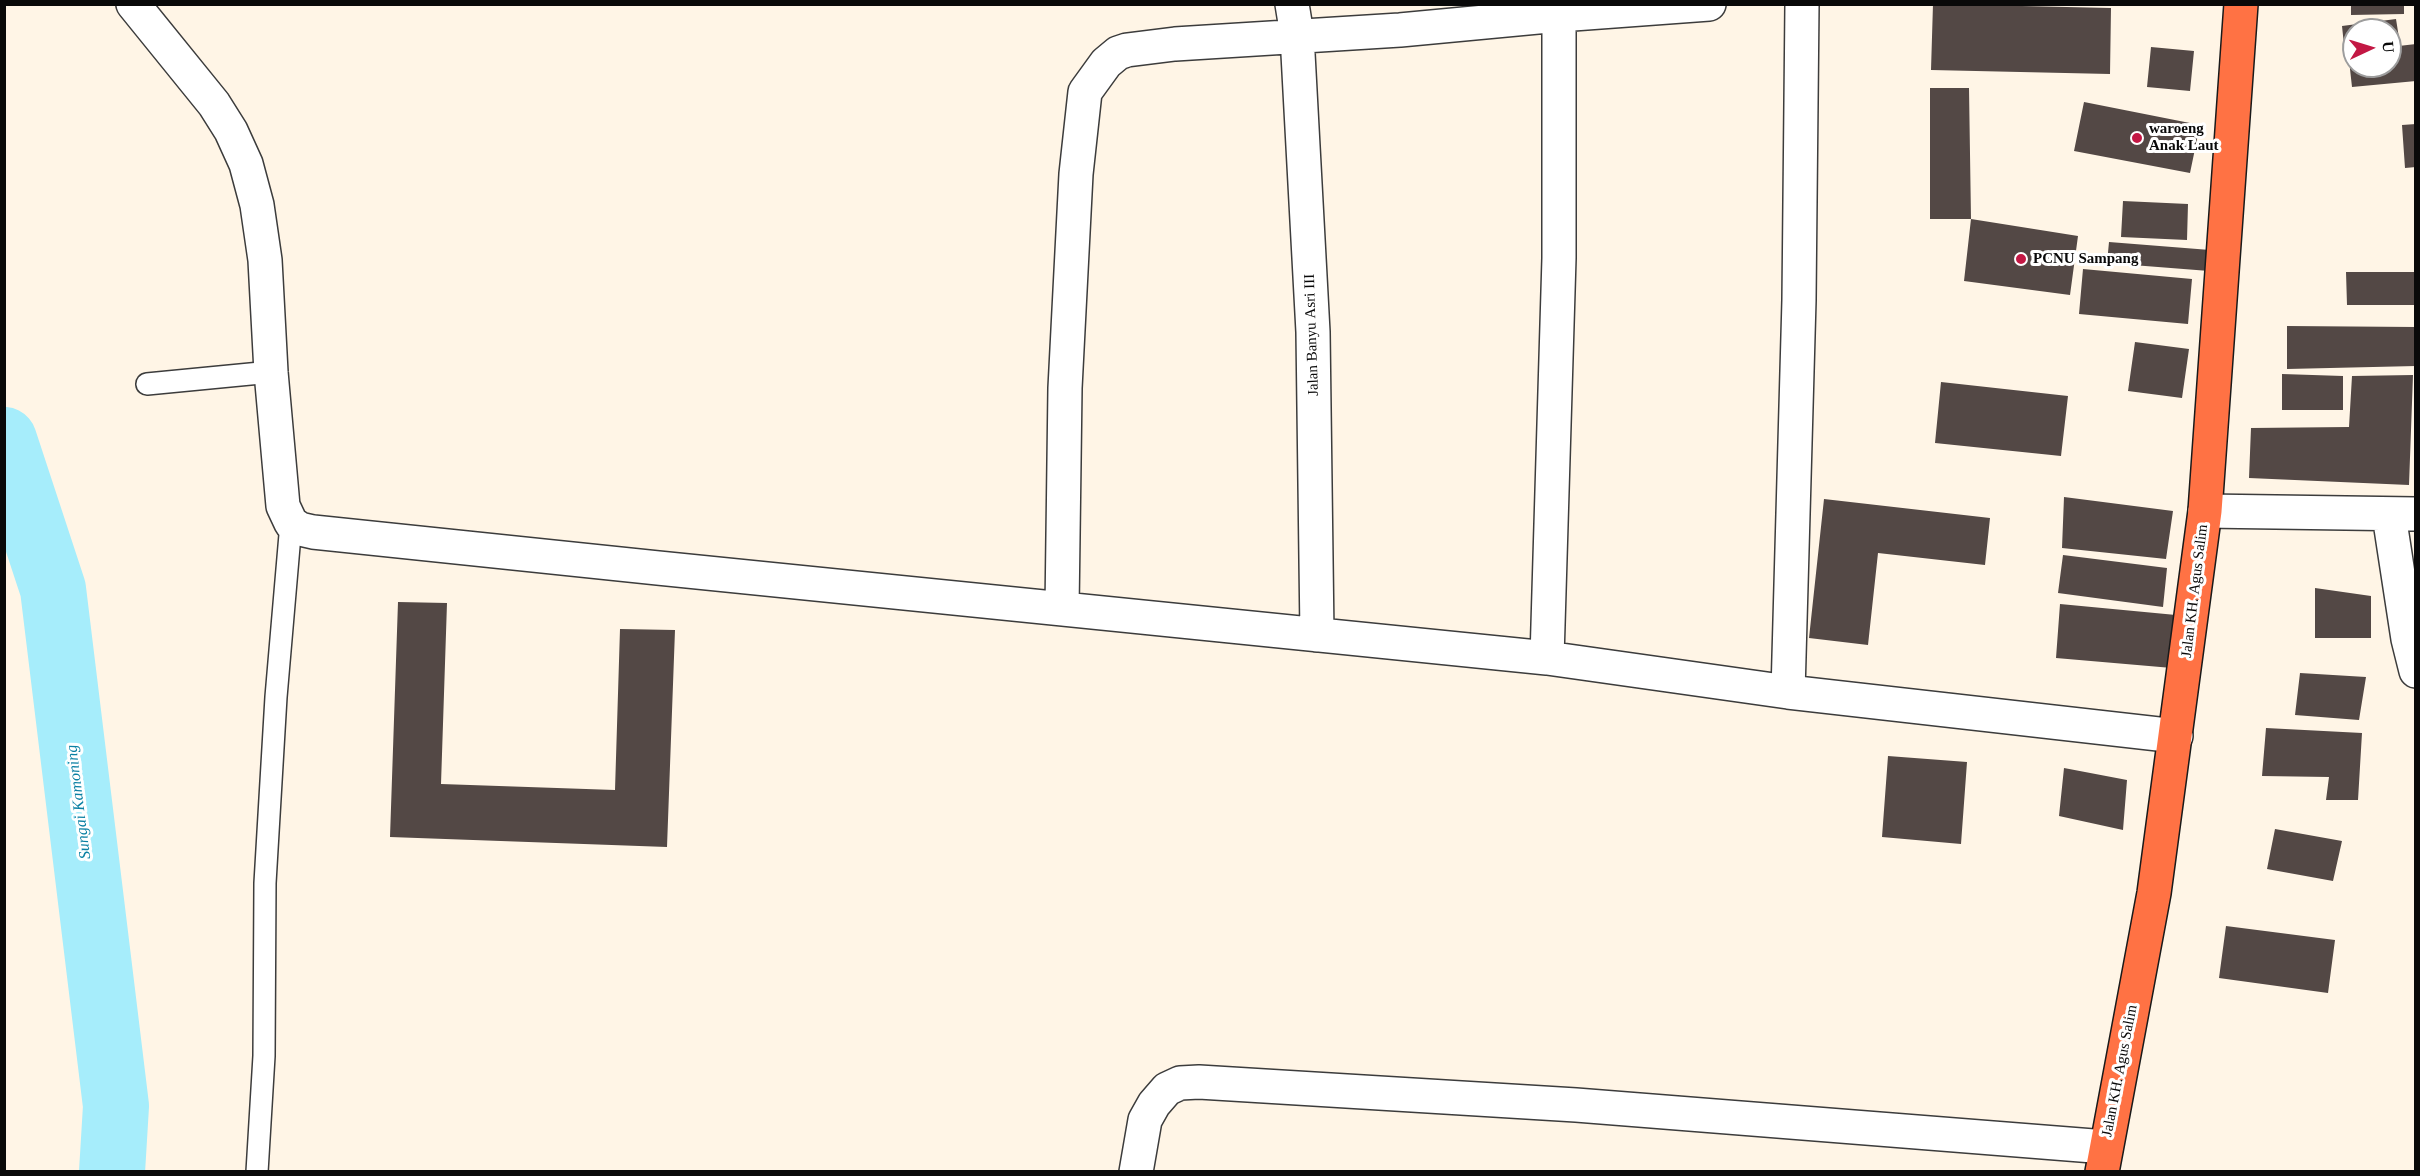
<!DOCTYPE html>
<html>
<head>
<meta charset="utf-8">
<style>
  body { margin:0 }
  #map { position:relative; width:2420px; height:1176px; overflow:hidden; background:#fff5e6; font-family:Georgia,serif }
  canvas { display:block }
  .frame { position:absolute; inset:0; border:6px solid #090909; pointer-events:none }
  .north { position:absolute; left:2342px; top:18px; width:60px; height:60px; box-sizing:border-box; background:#fff; border:2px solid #9d9d9d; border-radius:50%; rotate:86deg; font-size:16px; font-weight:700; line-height:24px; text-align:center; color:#090909 }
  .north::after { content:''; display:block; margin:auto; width:21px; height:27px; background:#c31844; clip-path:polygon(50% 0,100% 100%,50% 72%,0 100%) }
</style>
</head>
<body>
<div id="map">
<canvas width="2420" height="1176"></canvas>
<div class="frame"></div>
<div class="north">U</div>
</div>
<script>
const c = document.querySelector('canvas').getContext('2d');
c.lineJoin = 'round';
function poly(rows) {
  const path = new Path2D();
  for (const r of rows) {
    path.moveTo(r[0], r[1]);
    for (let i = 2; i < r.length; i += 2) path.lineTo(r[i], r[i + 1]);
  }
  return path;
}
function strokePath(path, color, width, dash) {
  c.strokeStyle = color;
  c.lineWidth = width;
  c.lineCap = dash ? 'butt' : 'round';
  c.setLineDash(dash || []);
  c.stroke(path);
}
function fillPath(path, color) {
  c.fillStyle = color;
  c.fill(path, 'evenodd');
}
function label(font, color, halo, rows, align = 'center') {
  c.font = font + ' Georgia,serif';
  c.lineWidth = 6;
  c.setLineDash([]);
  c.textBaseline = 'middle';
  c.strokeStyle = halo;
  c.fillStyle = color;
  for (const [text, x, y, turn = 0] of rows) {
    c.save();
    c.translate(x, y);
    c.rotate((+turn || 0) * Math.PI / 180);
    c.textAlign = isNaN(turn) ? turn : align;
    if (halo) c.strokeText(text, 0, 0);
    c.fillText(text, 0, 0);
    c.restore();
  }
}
strokePath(poly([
  [4,440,53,589,116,1106,112,1172]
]), '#a6edfb', 66);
fillPath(poly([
  [1933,4,2111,8,2110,74,1931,70],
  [2351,4,2404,4,2404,14,2351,15],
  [2396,19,2399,38,2390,39,2390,30,2354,30,2354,44,2344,45,2342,26],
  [2416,44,2416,81,2352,87,2348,51,2354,51,2354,66,2390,66,2390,47],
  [2151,47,2194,51,2190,91,2147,87],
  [1930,88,1969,88,1971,219,1930,219],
  [2084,102,2200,125,2190,173,2074,151],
  [2416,124,2416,167,2405,168,2402,125],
  [2123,201,2188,204,2187,240,2121,237],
  [1971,219,2078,236,2070,295,1964,281],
  [2109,242,2210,250,2209,271,2107,263],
  [2083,269,2192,279,2188,324,2079,314],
  [2346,272,2416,272,2416,305,2347,305],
  [2287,326,2416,327,2416,366,2287,369],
  [2135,342,2189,349,2182,398,2128,391],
  [2282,374,2343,376,2343,410,2282,410],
  [2413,375,2409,485,2249,478,2251,428,2349,427,2352,376],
  [1941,382,2068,396,2061,456,1935,443],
  [2064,497,2173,511,2166,559,2062,548],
  [1824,499,1990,518,1985,565,1878,553,1868,645,1809,638],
  [2063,555,2167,568,2163,607,2058,593],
  [2315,588,2371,596,2371,638,2315,638],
  [398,602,447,603,441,784,615,790,620,629,675,630,667,847,390,837],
  [2060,604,2176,615,2172,668,2056,658],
  [2300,673,2366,677,2359,720,2295,715],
  [2266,728,2362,733,2358,800,2326,800,2329,777,2262,776],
  [1888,756,1967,762,1961,844,1882,837],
  [2064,768,2127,780,2123,830,2059,816],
  [2275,829,2342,841,2333,881,2267,869],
  [2226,926,2335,940,2328,993,2219,978]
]), '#534845');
const lane = poly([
  [147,384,271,372],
  [257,1172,264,1056,265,883,276,697,291,523]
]);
const street = poly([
  [133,4,214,104,231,131,246,164,257,205,265,260,271,372,283,506,291,523,300,529,313,532,658,568,1547,658,1788,692,2176,736],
  [1292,4,1297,35,1313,332,1317,635],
  [2205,511,2416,514],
  [2389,515,2408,639,2416,671],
  [1062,609,1065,388,1076,174,1085,92,1106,63,1118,53,1127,50,1175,44,1400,30,1559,15,1709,4],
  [1547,658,1559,258,1559,15],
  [1788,692,1799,300,1802,4],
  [1136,1172,1145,1120,1154,1104,1167,1089,1180,1083,1199,1082,1576,1105,2106,1147]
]);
const highway = poly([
  [2102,1172,2154,893,2205,511,2241,4]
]);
strokePath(lane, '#3c3c3c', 24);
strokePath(street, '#3c3c3c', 36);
strokePath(highway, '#1a1a1a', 36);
strokePath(lane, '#fff', 21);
strokePath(street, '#fff', 33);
strokePath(highway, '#ff7244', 33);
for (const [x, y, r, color] of [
  [2137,138,6,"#c31844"],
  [2021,259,6,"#c31844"]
]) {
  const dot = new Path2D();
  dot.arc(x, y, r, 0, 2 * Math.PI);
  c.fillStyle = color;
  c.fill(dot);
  strokePath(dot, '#fff', 2);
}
label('bold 15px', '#090909', '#fff', [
  ["waroeng",2149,129],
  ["Anak Laut",2149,146],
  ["PCNU Sampang",2033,259]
], 'left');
label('15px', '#090909', '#fff', [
  ["Jalan Banyu Asri III",1312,335,-92],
  ["Jalan KH. Agus Salim",2195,591,-83],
  ["Jalan KH. Agus Salim",2120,1071,-79]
]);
label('italic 16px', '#0b80a3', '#fff', [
  ["Sungai Kamoning",79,802,-97]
]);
</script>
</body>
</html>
